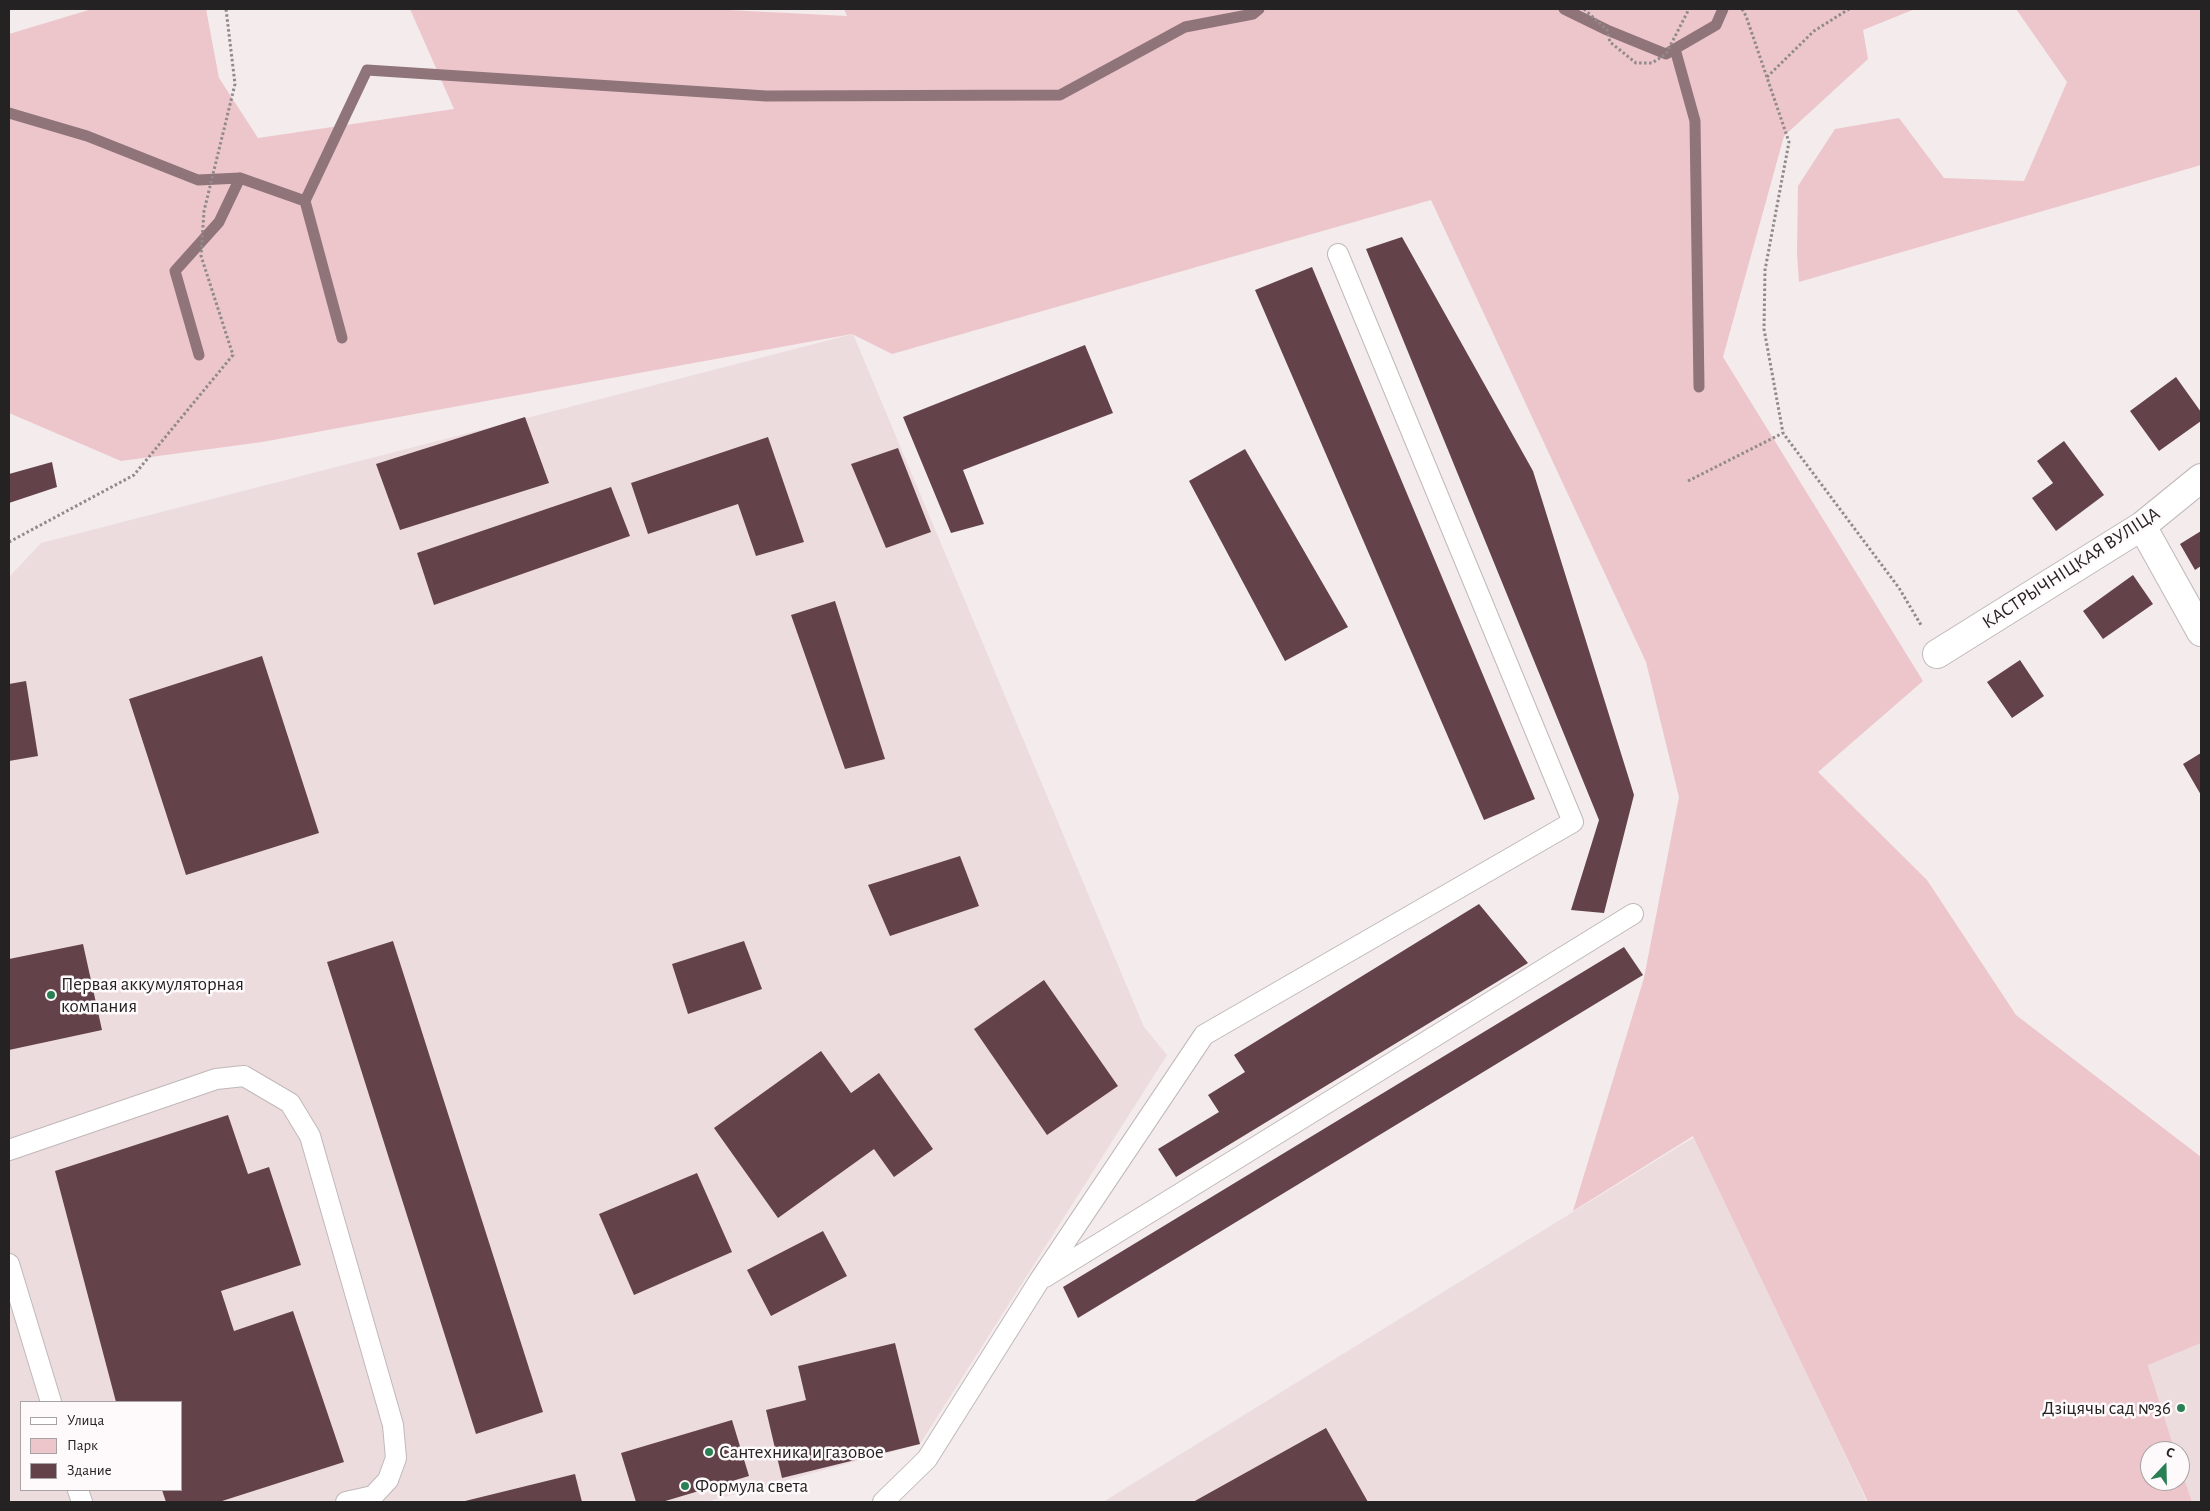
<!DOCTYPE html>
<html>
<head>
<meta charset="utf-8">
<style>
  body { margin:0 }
  #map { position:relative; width:2210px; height:1511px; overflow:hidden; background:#f3ebec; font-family:"Alegreya Sans",sans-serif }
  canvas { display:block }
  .frame { position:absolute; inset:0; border:10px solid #252223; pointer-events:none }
  .legend { position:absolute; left:20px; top:1401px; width:162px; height:90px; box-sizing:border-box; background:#fef9fa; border:1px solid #a7a3a4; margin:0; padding:6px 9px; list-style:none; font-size:15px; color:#252223 }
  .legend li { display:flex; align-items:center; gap:10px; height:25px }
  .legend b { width:25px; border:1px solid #a7a3a4 }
  .north { position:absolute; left:2140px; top:1441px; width:50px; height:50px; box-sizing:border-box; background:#fef9fa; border:1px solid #a7a3a4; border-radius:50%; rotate:21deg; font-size:14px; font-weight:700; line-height:20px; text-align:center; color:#252223 }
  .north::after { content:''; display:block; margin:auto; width:18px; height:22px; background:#298054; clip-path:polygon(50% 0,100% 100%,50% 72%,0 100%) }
</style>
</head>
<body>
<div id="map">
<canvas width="2210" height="1511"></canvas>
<div class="frame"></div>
<ul class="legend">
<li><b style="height:6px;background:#fff"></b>Улица</li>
<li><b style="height:14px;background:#edc6cc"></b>Парк</li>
<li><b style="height:14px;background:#634349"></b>Здание</li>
</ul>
<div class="north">С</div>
</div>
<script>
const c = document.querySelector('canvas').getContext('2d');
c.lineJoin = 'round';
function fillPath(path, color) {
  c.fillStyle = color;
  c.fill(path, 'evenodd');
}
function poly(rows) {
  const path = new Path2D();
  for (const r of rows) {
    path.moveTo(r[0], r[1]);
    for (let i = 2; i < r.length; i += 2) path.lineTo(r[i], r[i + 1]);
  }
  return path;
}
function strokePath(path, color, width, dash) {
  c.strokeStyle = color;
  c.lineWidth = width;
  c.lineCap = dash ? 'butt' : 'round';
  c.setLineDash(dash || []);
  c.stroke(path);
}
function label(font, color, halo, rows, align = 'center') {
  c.font = font + ' "Alegreya Sans",sans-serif';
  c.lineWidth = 5;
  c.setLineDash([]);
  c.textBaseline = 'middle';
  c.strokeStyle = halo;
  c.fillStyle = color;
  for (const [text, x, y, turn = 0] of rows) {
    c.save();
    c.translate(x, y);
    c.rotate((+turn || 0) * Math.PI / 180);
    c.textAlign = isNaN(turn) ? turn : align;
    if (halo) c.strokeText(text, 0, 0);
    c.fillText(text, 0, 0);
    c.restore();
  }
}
fillPath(poly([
  [853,334,1144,1027,1167,1055,920,1444,706,1502,9,1502,9,577,41,543],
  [21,1402,181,1402,181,1490,21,1490],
  [1696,1136,1867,1502,1103,1502],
  [2201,1343,2201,1502,2192,1502,2180,1465,2180,1451,2175,1451,2148,1364]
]), '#eddcde');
fillPath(poly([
  [92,9,206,9,219,78,258,138,454,109,410,9,708,9,847,16,844,9,1915,9,1863,30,1868,59,1784,136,1723,357,1923,681,1818,772,1927,880,2016,1015,2201,1157,2201,1343,2148,1365,2175,1451,2150,1451,2150,1481,2180,1481,2180,1465,2192,1502,1868,1502,1693,1136,1573,1211,1644,978,1679,797,1646,662,1431,200,892,354,852,334,262,442,121,461,9,413,9,34],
  [2016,9,2201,9,2201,165,1799,282,1797,254,1798,186,1835,129,1899,118,1944,178,2024,181,2067,82]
]), '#edc6cc');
strokePath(poly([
  [1564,9,1607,30,1666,54,1716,25,1723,9],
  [1675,49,1695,121,1699,387],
  [9,113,87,136,198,180,240,178,305,201,367,70,766,96,1060,95,1185,27,1253,14,1259,9],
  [305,201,342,338],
  [199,355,175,271,219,222,240,178]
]), '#8f7479', 11);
fillPath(poly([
  [1402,237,1533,471,1634,795,1604,913,1571,910,1599,820,1366,249],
  [1312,267,1535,799,1484,820,1255,290],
  [1085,345,1113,413,963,470,984,524,951,533,903,417],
  [2176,377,2201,412,2201,421,2159,451,2130,411],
  [525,417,549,483,400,530,376,464],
  [768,437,804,542,756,556,738,504,648,534,631,483],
  [2064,441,2104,495,2056,531,2032,498,2053,483,2037,461],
  [898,448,931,532,886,548,851,464],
  [1245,449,1348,627,1285,661,1189,481],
  [52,462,57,487,9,503,9,474],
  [611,487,630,536,434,605,417,553],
  [2201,531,2201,566,2195,570,2180,544],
  [2133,575,2153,604,2103,639,2083,611],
  [835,601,885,759,845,769,791,615],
  [262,656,319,833,186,875,129,699],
  [2020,660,2044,696,2012,718,1987,682],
  [26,681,38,756,9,761,9,684],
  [2201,753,2201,795,2183,764],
  [960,856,979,906,890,936,868,885],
  [1479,904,1528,963,1176,1177,1158,1149,1219,1112,1208,1095,1245,1072,1234,1055],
  [393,941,543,1412,476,1434,327,962],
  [744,941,762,989,688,1014,672,964],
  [83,944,102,1030,9,1050,9,959],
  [1624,947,1643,975,1078,1318,1063,1287],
  [1044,980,1118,1086,1047,1135,974,1029],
  [821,1051,851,1093,879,1073,933,1149,894,1177,874,1149,778,1218,714,1128],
  [228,1115,248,1174,269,1167,301,1265,221,1291,234,1331,293,1311,344,1462,219,1502,166,1502,162,1490,181,1490,181,1402,116,1402,55,1171],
  [697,1173,732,1252,634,1295,599,1214],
  [823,1231,847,1276,771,1316,747,1270],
  [895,1343,920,1444,782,1478,766,1410,806,1400,798,1366],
  [732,1420,749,1476,662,1502,636,1502,621,1453],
  [1326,1428,1368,1502,1193,1502],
  [575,1474,582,1502,461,1502]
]), '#634349');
const lane = poly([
  [9,1150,216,1079,244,1076,290,1103,310,1136,393,1425,396,1458,388,1480,373,1496,346,1502],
  [9,1264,51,1402],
  [1045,1277,1633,914],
  [78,1490,82,1502],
  [883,1502,927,1459,1039,1281,1204,1035,1573,822,1338,254]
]);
const street = poly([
  [2142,526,2201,632],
  [1937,654,2142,526,2201,478]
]);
strokePath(lane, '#c0b8b9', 22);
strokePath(street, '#c0b8b9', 30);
strokePath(poly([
  [1584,9,1607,30,1610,42,1636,63,1652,63,1666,54,1689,9],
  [1742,9,1746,16,1789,142,1765,270,1764,329,1783,433,1899,588,1921,625],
  [1767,77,1814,31,1849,9],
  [1688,481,1783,433],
  [9,542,134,475,233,355,201,256,204,211,235,84,226,9]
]), '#908a8b', 3, [2.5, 2.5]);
strokePath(lane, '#fff', 20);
strokePath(street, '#fff', 28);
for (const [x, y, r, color] of [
  [51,995,5,"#298054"],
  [2181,1408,5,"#298054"],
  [709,1452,5,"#298054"],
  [685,1486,5,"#298054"]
]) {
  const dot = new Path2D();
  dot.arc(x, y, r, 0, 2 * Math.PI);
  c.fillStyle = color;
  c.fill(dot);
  strokePath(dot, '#fef9fa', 2);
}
label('19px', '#252223', '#fef9fa', [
  ["КАСТРЫЧНІЦКАЯ ВУЛІЦА",2071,568,-33]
]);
label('19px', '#252223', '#fef9fa', [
  ["Первая аккумуляторная",61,984],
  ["компания",61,1006],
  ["Дзіцячы сад №36",2171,1408,"right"],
  ["Сантехника и газовое",719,1452],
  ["Формула света",695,1486]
], 'left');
</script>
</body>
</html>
